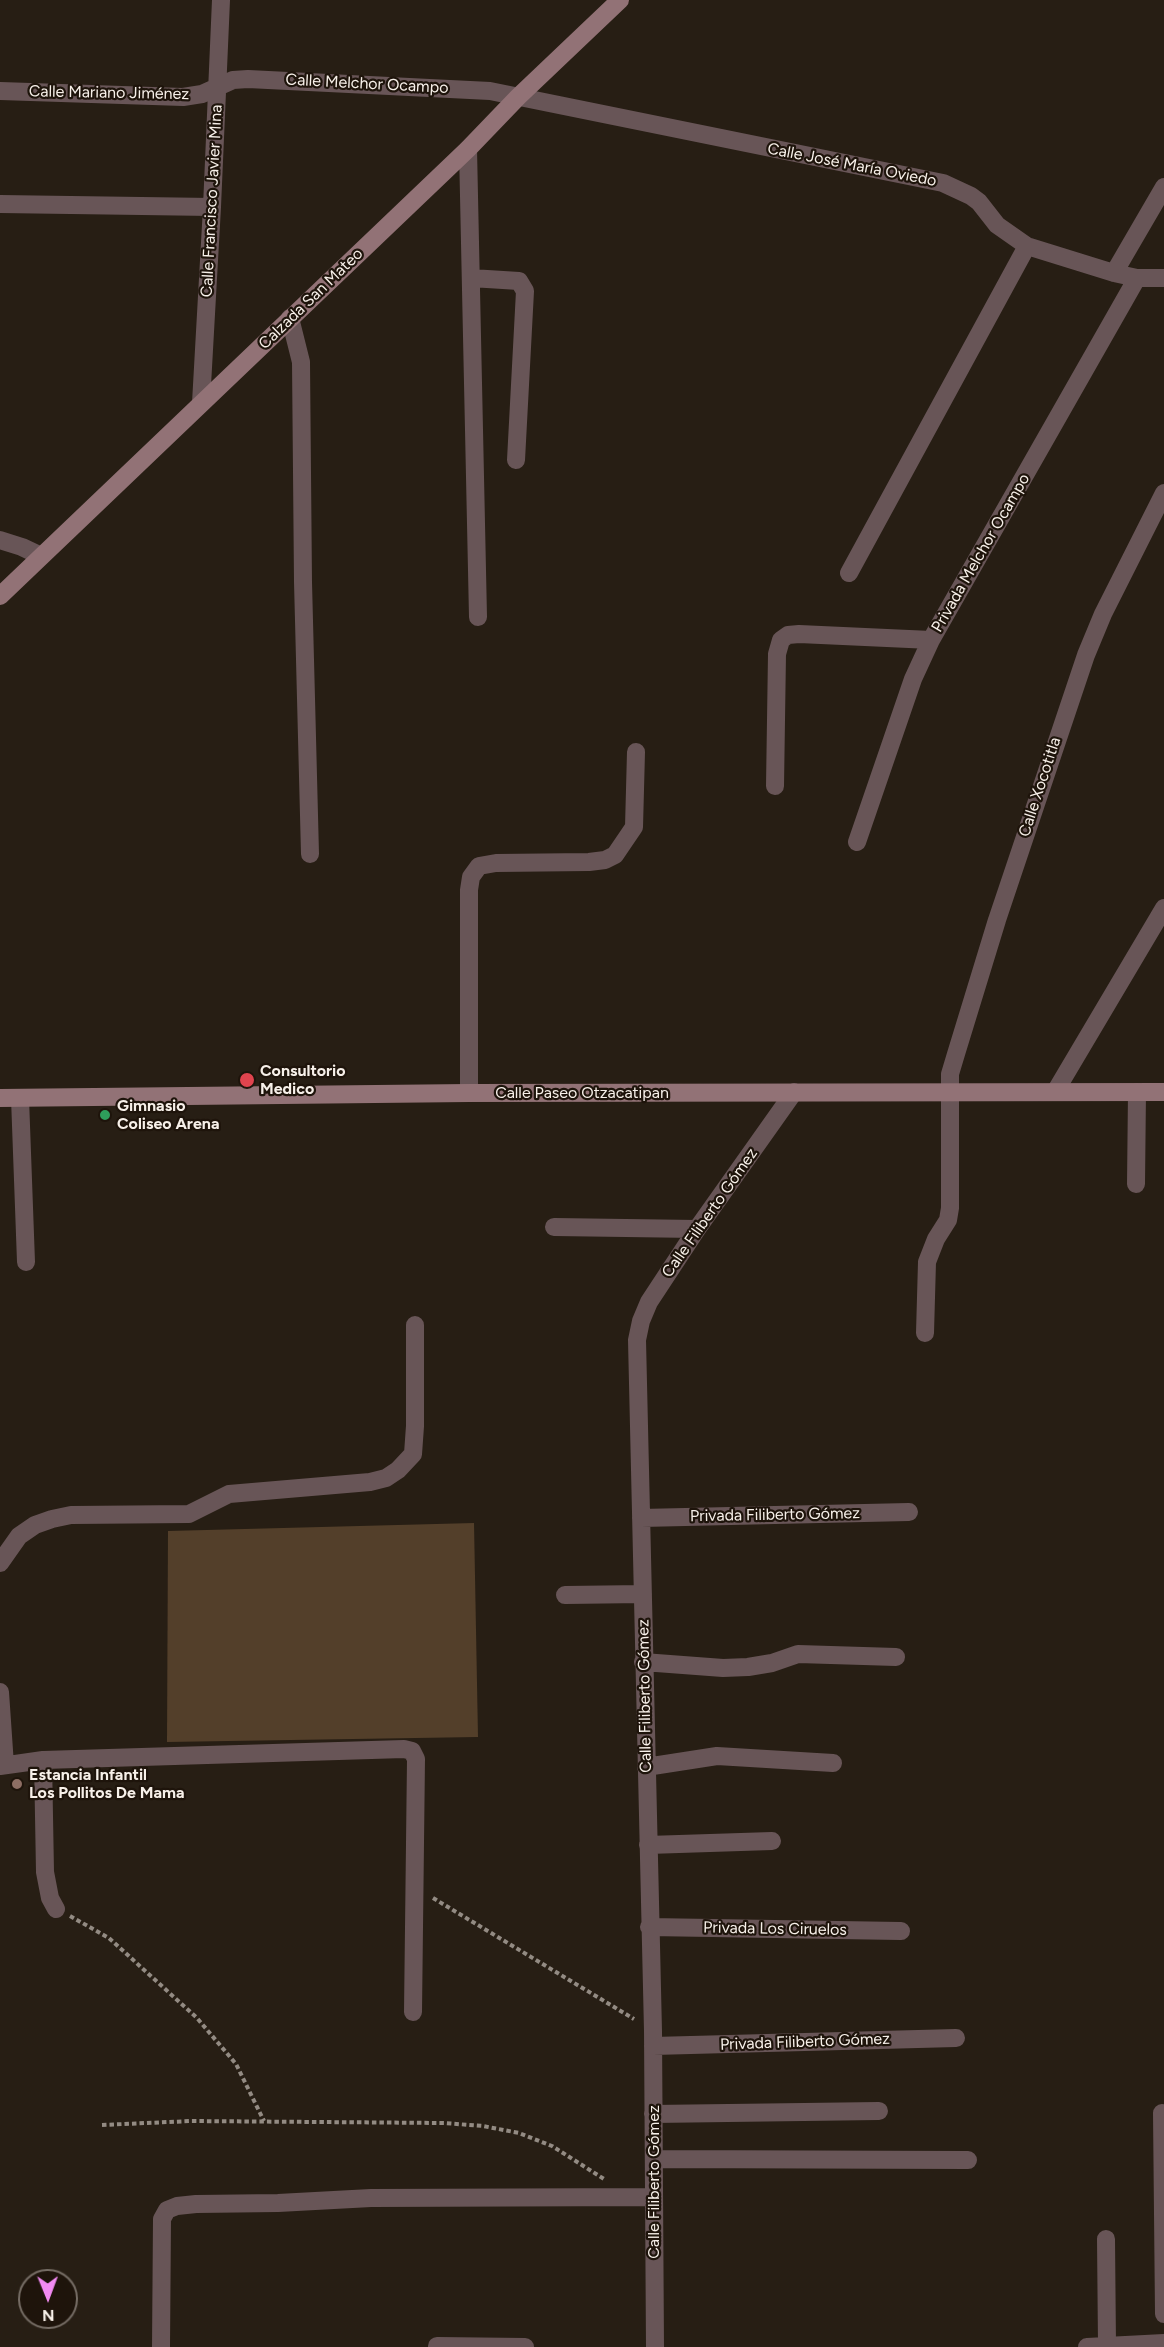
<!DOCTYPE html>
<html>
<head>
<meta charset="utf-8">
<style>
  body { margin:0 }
  #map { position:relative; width:1164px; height:2347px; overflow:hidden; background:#271e14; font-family:Figtree,sans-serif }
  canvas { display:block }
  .north { position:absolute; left:18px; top:2269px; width:60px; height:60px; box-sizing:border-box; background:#1e140b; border:2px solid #756c64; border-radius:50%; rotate:179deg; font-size:16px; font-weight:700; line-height:24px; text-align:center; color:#f7f0e9 }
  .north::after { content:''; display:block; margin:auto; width:21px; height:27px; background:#f28af3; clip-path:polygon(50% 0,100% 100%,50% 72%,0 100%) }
</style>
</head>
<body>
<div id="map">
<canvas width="1164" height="2347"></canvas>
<div class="north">N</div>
</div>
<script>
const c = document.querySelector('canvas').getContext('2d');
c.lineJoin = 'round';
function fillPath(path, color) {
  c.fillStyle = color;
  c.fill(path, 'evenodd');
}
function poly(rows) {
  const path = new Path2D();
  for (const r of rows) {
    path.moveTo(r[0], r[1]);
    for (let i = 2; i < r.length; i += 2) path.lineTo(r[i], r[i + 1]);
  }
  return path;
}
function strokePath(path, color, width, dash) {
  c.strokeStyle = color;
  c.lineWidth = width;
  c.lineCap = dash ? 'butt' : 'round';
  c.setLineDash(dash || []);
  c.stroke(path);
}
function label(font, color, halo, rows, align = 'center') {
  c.font = font + ' Figtree,sans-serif';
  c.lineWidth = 4.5;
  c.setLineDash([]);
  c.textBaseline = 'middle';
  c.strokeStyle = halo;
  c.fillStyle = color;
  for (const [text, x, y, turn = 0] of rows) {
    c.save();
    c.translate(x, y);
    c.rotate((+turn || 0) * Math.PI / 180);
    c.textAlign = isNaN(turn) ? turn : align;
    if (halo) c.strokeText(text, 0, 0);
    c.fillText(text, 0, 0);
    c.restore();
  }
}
fillPath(poly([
  [474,1523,478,1737,167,1742,168,1531]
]), '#533f2a');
strokePath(poly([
  [433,1898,634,2019],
  [70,1916,109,1938,197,2018,236,2064,264,2121],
  [102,2125,191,2121,444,2123,483,2126,519,2133,552,2146,604,2179]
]), '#938b83', 4, [4.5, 3]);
strokePath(poly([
  [0,91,183,97,202,94,233,80,248,79,490,91,943,183,971,196,979,202,997,225,1027,246,1114,273,1137,278,1164,278],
  [468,149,478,617],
  [0,204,212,207],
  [1114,273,1164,187],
  [471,278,519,281,525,291,516,460],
  [290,318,301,362,303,582,310,854],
  [201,403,212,207,221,0],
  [0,540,22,547,41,556],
  [849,573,1027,246],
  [775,786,777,654,781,640,788,635,799,634,931,640],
  [857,842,913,679,931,640,1137,278],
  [1055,1092,1164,908],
  [469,1093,469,890,471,877,479,866,496,863,589,862,605,860,615,855,634,827,636,752],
  [20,1098,26,1262],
  [1136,1184,1137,1092],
  [554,1227,697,1229],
  [925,1333,927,1262,936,1239,948,1220,950,1208,950,1074,956,1054,997,920,1086,655,1103,614,1164,493],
  [641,1518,909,1512],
  [0,1563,19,1536,35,1525,52,1519,71,1515,189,1514,229,1494,370,1482,386,1478,398,1470,413,1454,415,1426,415,1325],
  [565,1595,643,1594],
  [643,1662,723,1668,748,1667,772,1663,798,1654,896,1657],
  [0,1692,5,1765],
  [43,1760,45,1872,50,1898,56,1909],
  [0,1766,43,1760,404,1749,412,1751,416,1759,413,2012],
  [646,1767,717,1756,833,1763],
  [648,1845,772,1841],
  [649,1927,901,1931],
  [653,2046,956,2038],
  [1162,2113,1164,2314],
  [653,2114,879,2111],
  [654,2159,968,2160],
  [1106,2239,1107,2345],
  [437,2346,525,2347],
  [161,2347,162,2219,167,2210,177,2206,196,2204,278,2203,371,2198,654,2197],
  [655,2347,653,2031,637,1340,641,1321,649,1302,697,1229,794,1092],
  [1087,2347,1164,2343]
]), '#685557', 18);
strokePath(poly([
  [0,596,468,149,518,97,620,0],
  [0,1098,469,1093,1164,1092]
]), '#927276', 18);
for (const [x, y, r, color] of [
  [247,1080,8,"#e0444e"],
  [105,1115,6,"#2e9e5b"],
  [17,1784,6,"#8d6e63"]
]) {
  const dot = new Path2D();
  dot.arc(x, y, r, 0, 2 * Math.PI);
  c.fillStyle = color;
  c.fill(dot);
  strokePath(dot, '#1e140b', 2);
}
label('16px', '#f7f0e9', '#1e140b', [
  ["Calle Melchor Ocampo",367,84,3],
  ["Calle Mariano Jiménez",109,93,1],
  ["Calle José María Oviedo",852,165,11],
  ["Calle Francisco Javier Mina",212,201,-87],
  ["Calzada San Mateo",311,299,-44],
  ["Privada Melchor Ocampo",981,553,-60],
  ["Calle Xocotitla",1040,787,-72],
  ["Calle Paseo Otzacatipan",582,1093],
  ["Calle Filiberto Gómez",710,1213,-55],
  ["Privada Filiberto Gómez",775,1515,-1],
  ["Calle Filiberto Gómez",645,1696,-91],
  ["Privada Los Ciruelos",775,1929,1],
  ["Privada Filiberto Gómez",805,2042,-2],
  ["Calle Filiberto Gómez",654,2182,-90]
]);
label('bold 16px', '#f7f0e9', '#1e140b', [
  ["Consultorio",260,1071],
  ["Medico",260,1089],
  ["Gimnasio",117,1106],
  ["Coliseo Arena",117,1124],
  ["Estancia Infantil",29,1775],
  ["Los Pollitos De Mama",29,1793]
], 'left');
</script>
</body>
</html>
